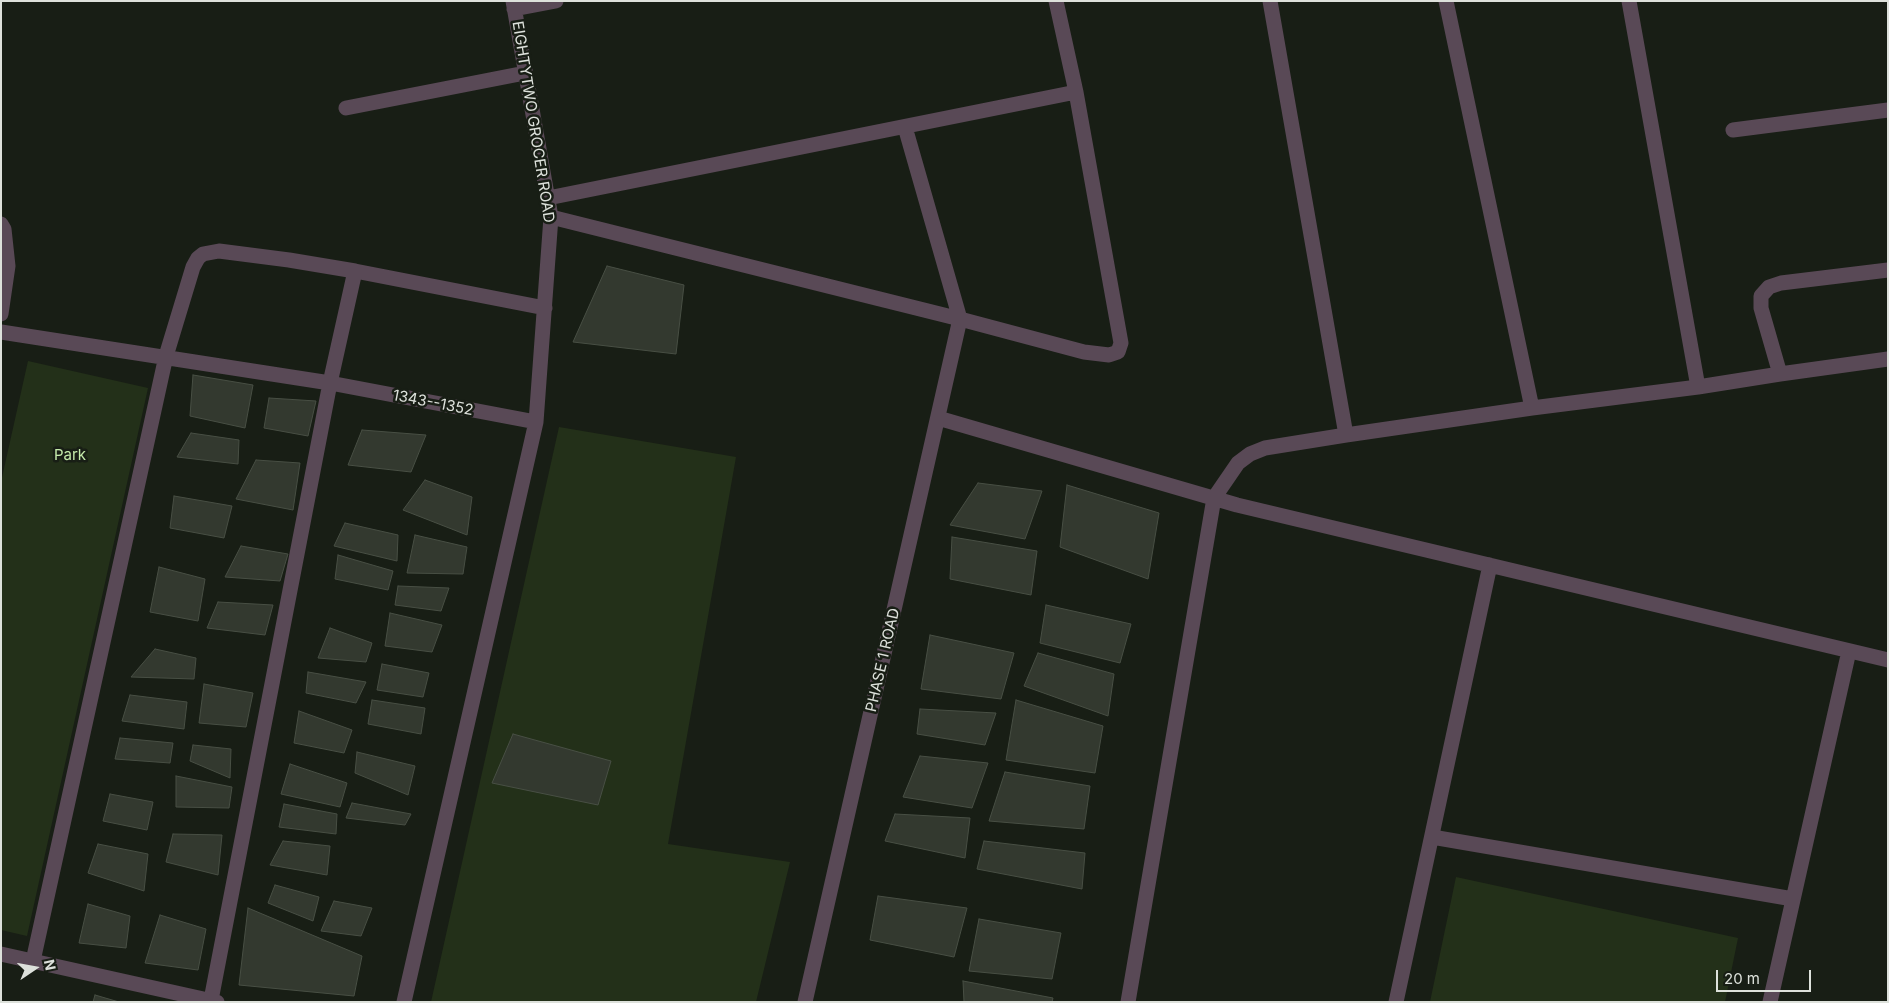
<!DOCTYPE html>
<html>
<head>
<meta charset="utf-8">
<style>
  body { margin:0 }
  #map { position:relative; width:1889px; height:1003px; overflow:hidden; background:#181e15; font-family:Inter,sans-serif }
  canvas { display:block }
  .frame { position:absolute; inset:0; border:2px solid #dde1db; pointer-events:none }
  .north { position:absolute; left:10px; top:943px; width:50px; height:50px; -webkit-text-stroke:4px #181e15; paint-order:stroke; rotate:78deg; font-size:14px; font-weight:700; line-height:20px; text-align:center; color:#dde1db }
  .north::after { content:''; display:block; margin:auto; width:18px; height:22px; background:#dde1db; clip-path:polygon(50% 0,100% 100%,50% 72%,0 100%) }
  .scale { position:absolute; left:1716px; top:970px; width:95px; height:22px; box-sizing:border-box; border:2px solid #dde1db; border-top:0; padding-left:6px; font-size:15px; line-height:18px; white-space:nowrap; color:#dde1db; -webkit-text-stroke:4px #181e15; paint-order:stroke }
</style>
</head>
<body>
<div id="map">
<canvas width="1889" height="1003"></canvas>
<div class="frame"></div>
<div class="north">N</div>
<div class="scale">20 m</div>
</div>
<script>
const c = document.querySelector('canvas').getContext('2d');
c.lineJoin = 'round';
function fillPath(path, color) {
  c.fillStyle = color;
  c.fill(path, 'evenodd');
}
function poly(rows) {
  const path = new Path2D();
  for (const r of rows) {
    path.moveTo(r[0], r[1]);
    for (let i = 2; i < r.length; i += 2) path.lineTo(r[i], r[i + 1]);
  }
  return path;
}
function strokePath(path, color, width, dash) {
  c.strokeStyle = color;
  c.lineWidth = width;
  c.lineCap = dash ? 'butt' : 'round';
  c.setLineDash(dash || []);
  c.stroke(path);
}
function label(font, color, halo, rows, align = 'center') {
  c.font = font + ' Inter,sans-serif';
  c.lineWidth = 5;
  c.setLineDash([]);
  c.textBaseline = 'middle';
  c.strokeStyle = halo;
  c.fillStyle = color;
  for (const [text, x, y, turn = 0] of rows) {
    c.save();
    c.translate(x, y);
    c.rotate((+turn || 0) * Math.PI / 180);
    c.textAlign = isNaN(turn) ? turn : align;
    if (halo) c.strokeText(text, 0, 0);
    c.fillText(text, 0, 0);
    c.restore();
  }
}
fillPath(poly([
  [28,361,148,388,27,936,1,930,1,482],
  [559,427,736,457,668,844,790,862,756,1002,431,1002],
  [1456,877,1738,938,1725,1002,1430,1002]
]), '#233019');
const building = poly([
  [607,266,684,285,676,354,573,342,607,266],
  [193,375,253,385,245,428,190,416,193,375],
  [269,398,316,401,308,436,264,428,269,398],
  [362,430,426,435,411,472,348,465,362,430],
  [191,433,239,440,238,464,177,457,191,433],
  [256,460,300,463,293,510,236,499,256,460],
  [425,480,472,497,467,535,403,510,425,480],
  [978,483,1042,491,1025,539,950,525,978,483],
  [1067,485,1159,513,1148,579,1060,547,1067,485],
  [174,496,232,506,224,538,170,528,174,496],
  [345,523,398,535,397,561,334,546,345,523],
  [415,535,467,547,463,574,407,573,415,535],
  [952,537,1037,551,1031,595,950,579,952,537],
  [241,546,288,554,280,581,225,577,241,546],
  [338,555,393,571,388,590,335,579,338,555],
  [159,567,205,579,198,621,150,612,159,567],
  [398,586,449,588,441,611,395,605,398,586],
  [218,602,273,605,265,635,207,628,218,602],
  [1046,605,1131,624,1120,663,1040,643,1046,605],
  [390,613,442,625,432,652,385,646,390,613],
  [330,628,372,643,366,662,318,658,330,628],
  [930,635,1014,653,1001,699,921,689,930,635],
  [155,649,196,658,194,679,131,677,155,649],
  [1038,653,1114,674,1108,716,1024,686,1038,653],
  [382,664,429,673,423,697,377,690,382,664],
  [308,672,366,682,356,703,306,693,308,672],
  [204,684,253,693,246,727,199,723,204,684],
  [130,695,187,702,184,729,122,721,130,695],
  [372,700,425,708,421,734,368,724,372,700],
  [1016,700,1103,726,1095,773,1006,760,1016,700],
  [920,709,996,713,985,745,917,734,920,709],
  [299,711,352,730,344,753,294,743,299,711],
  [513,734,611,761,598,805,492,783,513,734],
  [120,738,173,743,170,763,115,759,120,738],
  [193,745,231,749,230,778,190,761,193,745],
  [357,752,415,766,408,795,355,773,357,752],
  [920,756,988,763,972,808,903,797,920,756],
  [290,764,347,783,340,807,281,794,290,764],
  [1005,772,1090,786,1084,829,989,821,1005,772],
  [176,776,232,787,229,808,176,807,176,776],
  [110,794,153,802,147,830,103,821,110,794],
  [352,803,411,814,405,825,346,818,352,803],
  [284,804,337,814,336,834,279,827,284,804],
  [895,814,970,818,965,858,885,841,895,814],
  [173,834,222,835,218,875,166,862,173,834],
  [283,841,330,846,327,875,270,865,283,841],
  [984,841,1085,853,1082,889,977,869,984,841],
  [98,844,148,854,144,891,88,873,98,844],
  [275,885,319,897,313,921,268,903,275,885],
  [878,896,967,908,954,957,870,940,878,896],
  [334,901,372,908,361,936,321,931,334,901],
  [88,904,130,916,126,948,79,943,88,904],
  [248,908,362,956,354,996,239,985,248,908],
  [160,915,206,929,198,970,145,963,160,915],
  [979,919,1061,933,1052,979,969,971,979,919],
  [963,981,1053,998,1052,1002,964,1002,963,981],
  [95,995,119,1002,93,1002,95,995]
]);
fillPath(building, '#33392f');
strokePath(building, '#484f44', 1);
strokePath(poly([
  [1270,1,1346,435],
  [1446,1,1532,408],
  [1629,1,1698,387],
  [514,9,556,1],
  [346,108,525,73],
  [1733,130,1888,110],
  [548,198,1076,92,1056,1],
  [551,217,960,319,1084,352,1109,355,1118,352,1121,343,1076,92],
  [1,224,4,229,8,266,1,314],
  [1,332,330,383,536,422],
  [1780,374,1761,308,1761,296,1769,287,1781,283,1888,270],
  [938,418,1237,505,1888,660],
  [1432,837,1793,899],
  [1,954,217,1002],
  [33,961,166,356,193,267,198,258,203,254,219,251,289,260,355,271],
  [211,1000,330,383,355,271,545,308],
  [404,1002,536,422,551,217,513,1],
  [805,1002,960,319,905,127],
  [1128,1002,1214,498,1238,463,1250,454,1265,448,1346,435,1532,408,1698,387,1780,374,1888,359],
  [1396,1002,1490,565],
  [1770,1002,1849,651]
]), '#594956', 15);
label('15px', '#dde1db', '#181e15', [
  ["EIGHTYTWO GROCER ROAD",533,122,81],
  ["1343--1352",433,403,11],
  ["PHASE 1 ROAD",883,660,-77]
]);
label('15px', '#c5ebaa', '#181e15', [
  ["Park",70,455]
]);
</script>
</body>
</html>
